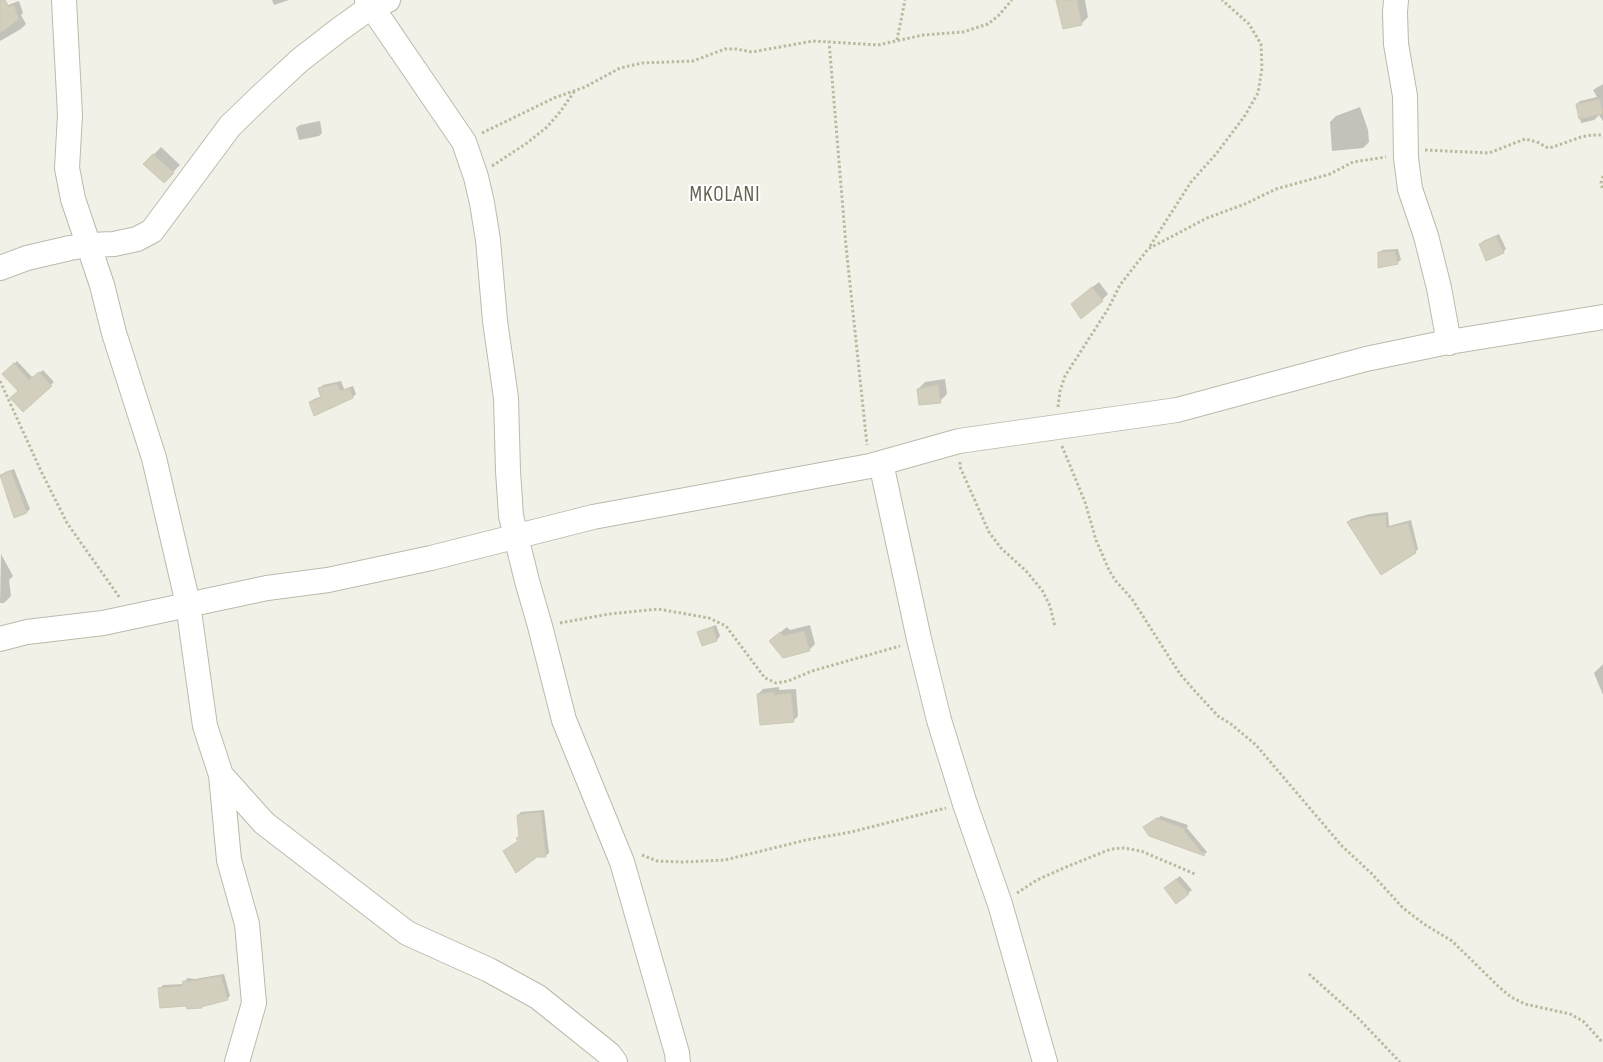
<!DOCTYPE html>
<html>
<head>
<meta charset="utf-8">
<style>
  body { margin:0 }
  canvas { display:block; background:#f2f1e8 }
</style>
</head>
<body>
<canvas width="1603" height="1062"></canvas>
<script>
const c = document.querySelector('canvas').getContext('2d');
c.lineJoin = 'round';
function fillPath(path, color) {
  c.fillStyle = color;
  c.fill(path, 'evenodd');
}
function poly(rows) {
  const path = new Path2D();
  for (const r of rows) {
    path.moveTo(r[0], r[1]);
    for (let i = 2; i < r.length; i += 2) path.lineTo(r[i], r[i + 1]);
  }
  return path;
}
function strokePath(path, color, width, dash) {
  c.strokeStyle = color;
  c.lineWidth = width;
  c.lineCap = dash ? 'butt' : 'round';
  c.setLineDash(dash || []);
  c.stroke(path);
}
function label(font, color, halo, rows, align = 'center') {
  c.font = font + ' "Sofia Sans Condensed",sans-serif';
  c.lineWidth = 4;
  c.setLineDash([]);
  c.textBaseline = 'middle';
  c.strokeStyle = halo;
  c.fillStyle = color;
  for (const [text, x, y, turn = 0] of rows) {
    c.save();
    c.translate(x, y);
    c.rotate((+turn || 0) * Math.PI / 180);
    c.textAlign = isNaN(turn) ? turn : align;
    if (halo) c.strokeText(text, 0, 0);
    c.fillText(text, 0, 0);
    c.restore();
  }
}
fillPath(poly([
  [272,0,289,0,274,5],
  [1058,0,1085,0,1088,17,1082,23,1064,27],
  [19,1,23,13,21,15,26,24,21,29,0,41,0,8],
  [1603,84,1603,121,1599,115,1594,120,1581,123,1577,104,1580,101,1597,97,1593,90],
  [1360,107,1368,130,1369,142,1363,148,1332,151,1330,122,1336,116],
  [320,121,322,133,319,136,299,140,296,128,300,125],
  [161,147,180,165,164,181,145,164],
  [1499,234,1506,249,1503,252,1480,245,1483,241],
  [1398,249,1401,260,1397,263,1379,253,1382,250],
  [1099,282,1108,294,1102,300,1078,299],
  [17,361,33,378,43,370,54,382,23,410,19,391,3,374],
  [945,379,947,394,940,401,918,389,925,382],
  [341,381,344,389,353,386,356,394,353,397,314,414,310,402,314,399,322,396,320,388,323,385],
  [14,469,30,509,27,512,15,516,2,475,5,472],
  [1388,512,1389,526,1411,520,1418,549,1415,552,1348,522,1351,519,1370,514],
  [1,554,13,576,9,580,11,596,4,603,0,603],
  [716,625,720,636,717,640,703,644,699,633,702,630],
  [810,625,815,644,809,650,777,635,787,627,790,630],
  [1603,664,1603,695,1594,673],
  [779,687,779,690,796,689,798,716,793,721,758,694,763,689],
  [544,810,549,853,545,856,504,851,519,841,518,815,521,812],
  [1161,816,1188,825,1187,828,1207,852,1205,854,1150,835,1148,824],
  [1180,876,1192,890,1176,903,1169,885],
  [224,974,230,996,227,999,188,1004,160,988,163,985,184,984,187,978,195,979]
]), '#0003');
const building = poly([
  [0,0,5,0,9,7,14,5,19,19,0,33,0,0],
  [1056,0,1077,0,1082,25,1063,29,1056,0],
  [1600,99,1603,114,1579,119,1576,104,1600,99],
  [153,154,174,173,164,183,143,164,153,154],
  [1496,236,1504,253,1486,261,1479,244,1496,236],
  [1395,251,1398,264,1378,268,1378,252,1395,251],
  [1092,287,1103,301,1081,319,1071,304,1092,287],
  [14,363,29,380,39,372,52,386,23,412,10,398,18,391,2,374,14,363],
  [337,384,341,391,350,388,353,398,314,416,309,402,321,398,318,388,337,384],
  [938,385,941,403,919,405,917,389,938,385],
  [11,471,27,513,14,518,0,475,11,471],
  [1386,515,1386,528,1408,523,1416,553,1381,575,1347,522,1366,517,1386,515],
  [713,627,717,641,702,646,697,632,713,627],
  [804,631,810,651,783,658,769,641,780,632,783,636,804,631],
  [774,692,774,695,791,693,794,722,760,725,757,694,774,692],
  [541,812,546,857,537,857,516,873,503,851,518,841,516,838,519,837,517,815,541,812],
  [1157,818,1185,829,1184,831,1205,856,1149,836,1143,827,1157,818],
  [1176,879,1189,894,1176,904,1164,888,1176,879],
  [221,976,228,1000,201,1007,202,1008,187,1009,186,1006,160,1008,158,988,182,986,183,981,191,981,221,976]
]);
fillPath(building, '#d2cfbe');
strokePath(building, '#ccc8b2', 1);
const minor = poly([
  [64,0,70,115,67,168,73,199,102,285,114,333,154,458,188,604,205,726,221,775,264,823,407,933,489,970,538,997,609,1054,615,1062],
  [367,0,464,142,476,177,482,203,488,240,495,321,506,398,508,471,511,516,527,581,540,626,564,720,622,862,677,1053,678,1062],
  [1396,0,1395,12,1396,44,1405,96,1406,158,1410,189,1426,236,1439,288,1449,343],
  [0,268,27,258,70,248,89,245,114,244,137,239,152,231,230,126,260,97,300,60,340,29,372,6,388,0],
  [881,463,919,639,939,720,965,804,1000,904,1045,1062],
  [0,639,27,632,103,623,267,588,328,580,431,558,593,517,870,466,959,441,1177,410,1366,359,1443,343,1603,317],
  [221,775,229,860,247,924,254,1003,237,1062]
]);
strokePath(minor, '#bcbaab', 26);
strokePath(poly([
  [897,40,905,0],
  [829,41,846,246,867,445],
  [482,133,554,98,585,87,620,68,642,63,693,61,725,49,736,49,752,52,813,41,878,45,923,35,963,32,988,24,998,16,1012,0],
  [1425,150,1489,153,1525,139,1537,142,1548,148,1553,147,1581,137,1592,135,1603,135],
  [492,166,527,143,547,127,560,112,574,92],
  [1603,176,1601,183,1603,190],
  [1150,246,1191,182,1216,154,1244,117,1258,93,1262,68,1261,44,1249,24,1222,0],
  [0,381,41,471,67,523,120,598],
  [1058,407,1060,391,1065,376,1108,309,1120,285,1148,249,1207,218,1245,204,1276,189,1330,174,1353,162,1386,157],
  [1062,446,1085,502,1096,540,1109,570,1115,580,1132,599,1180,674,1194,690,1218,716,1231,724,1256,745,1342,846,1372,874,1403,908,1424,924,1452,941,1499,987,1511,997,1525,1004,1570,1014,1583,1021,1603,1043],
  [960,462,960,467,989,532,1001,548,1026,571,1042,590,1050,606,1055,627],
  [560,623,609,614,658,609,709,618,726,626,765,678,776,683,788,681,812,671,900,646],
  [642,855,657,861,683,862,725,860,806,840,851,832,946,808],
  [1017,893,1037,880,1066,867,1111,849,1124,848,1141,851,1195,874],
  [1309,974,1358,1018,1400,1062]
]), '#bcb99e', 3, [2.5, 2.5]);
strokePath(minor, '#fff', 24);
c.letterSpacing = '1px';
label('21px', '#666250', '#fff', [
  ["MKOLANI",725,196]
]);
c.letterSpacing = '0px';
</script>
</body>
</html>
